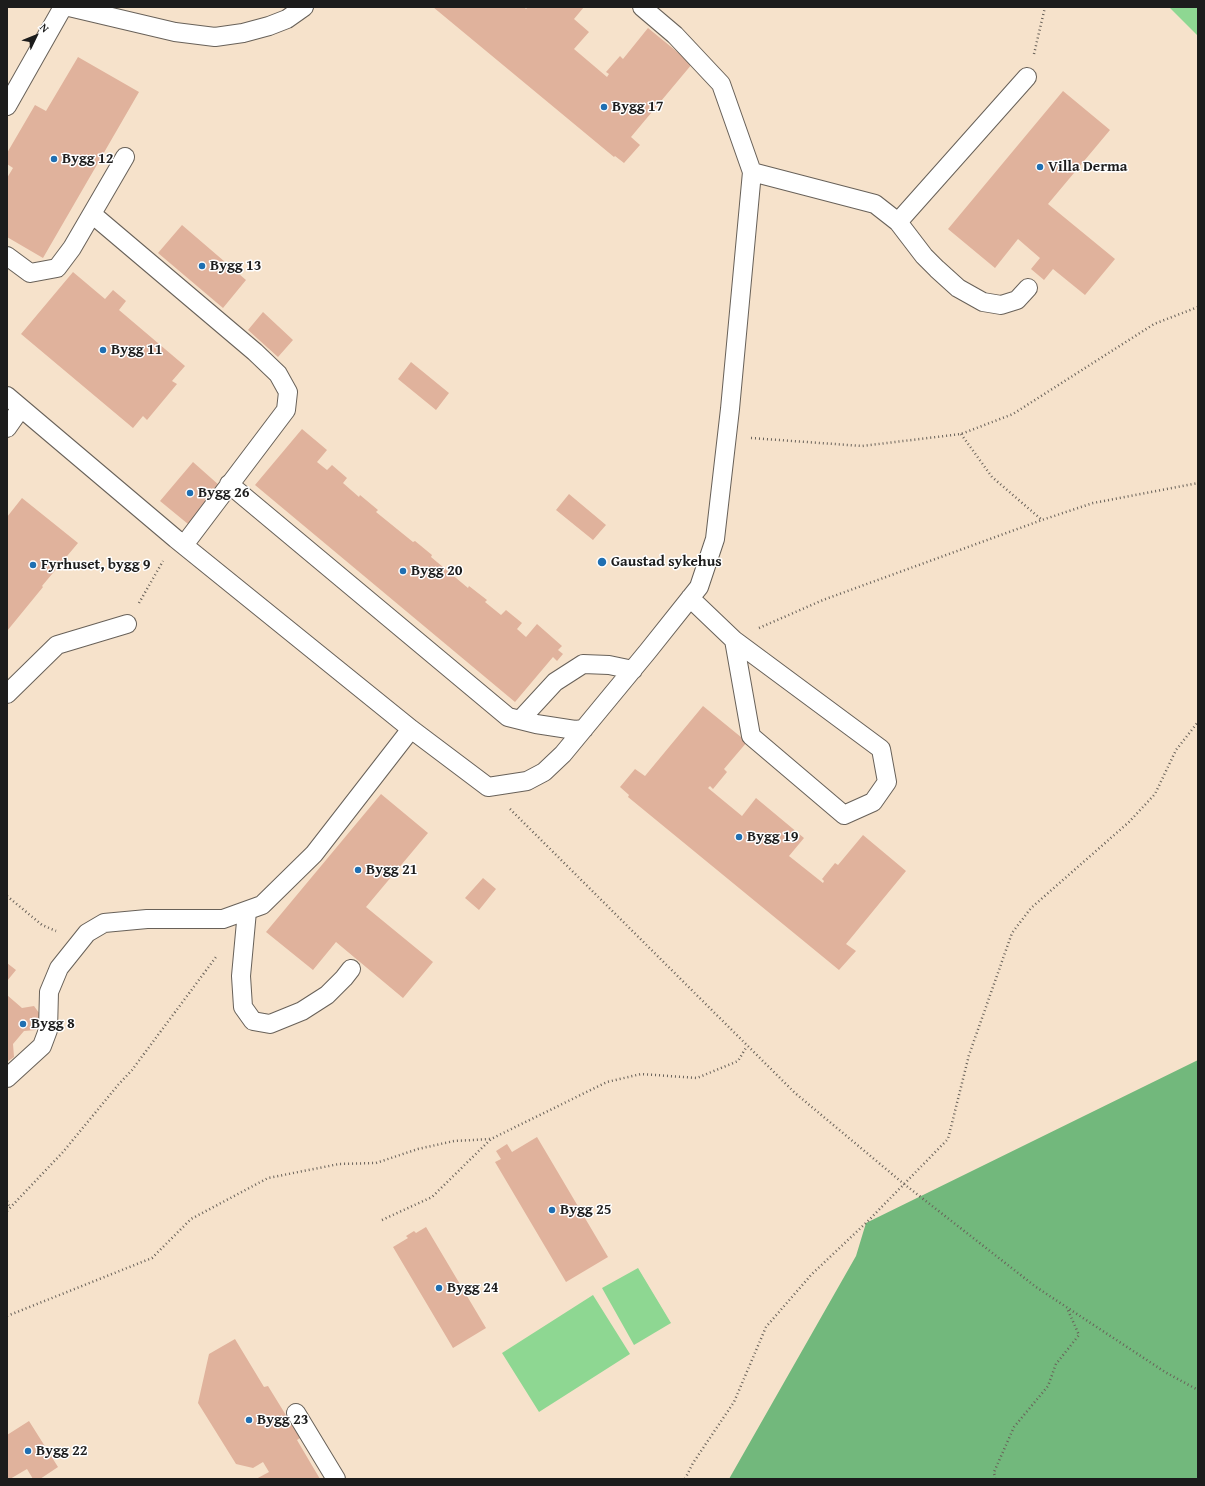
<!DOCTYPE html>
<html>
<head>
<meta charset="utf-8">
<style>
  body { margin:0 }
  #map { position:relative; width:1205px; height:1486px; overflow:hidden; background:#f6e2cb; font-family:"Gentium Book Plus",serif }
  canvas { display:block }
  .frame { position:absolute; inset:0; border:8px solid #1c1c1c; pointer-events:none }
  .north { position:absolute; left:16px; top:16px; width:40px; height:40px; -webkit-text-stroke:3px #fff; paint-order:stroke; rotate:47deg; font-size:11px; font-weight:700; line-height:16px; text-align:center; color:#1c1c1c }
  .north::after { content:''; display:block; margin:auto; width:14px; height:18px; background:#1c1c1c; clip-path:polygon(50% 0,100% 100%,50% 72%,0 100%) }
</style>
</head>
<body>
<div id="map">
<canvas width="1205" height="1486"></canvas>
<div class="frame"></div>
<div class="north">N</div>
</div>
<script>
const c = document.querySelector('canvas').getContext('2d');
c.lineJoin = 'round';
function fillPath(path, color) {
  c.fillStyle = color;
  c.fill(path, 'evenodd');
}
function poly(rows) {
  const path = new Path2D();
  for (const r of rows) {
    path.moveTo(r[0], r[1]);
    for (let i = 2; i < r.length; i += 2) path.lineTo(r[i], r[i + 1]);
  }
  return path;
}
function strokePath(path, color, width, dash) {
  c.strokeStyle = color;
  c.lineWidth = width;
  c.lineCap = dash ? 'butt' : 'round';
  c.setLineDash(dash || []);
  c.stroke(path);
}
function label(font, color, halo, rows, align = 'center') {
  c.font = font + ' "Gentium Book Plus",serif';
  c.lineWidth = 3;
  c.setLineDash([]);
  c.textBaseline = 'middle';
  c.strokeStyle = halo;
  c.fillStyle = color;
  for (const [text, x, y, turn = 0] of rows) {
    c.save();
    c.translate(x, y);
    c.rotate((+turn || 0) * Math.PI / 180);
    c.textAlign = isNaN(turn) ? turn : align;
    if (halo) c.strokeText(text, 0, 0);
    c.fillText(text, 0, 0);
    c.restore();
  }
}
fillPath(poly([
  [1169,7,1198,7,1198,36],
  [638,1268,671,1323,634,1345,602,1288],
  [593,1295,630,1354,539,1412,502,1353]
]), '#8ed792');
fillPath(poly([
  [1198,1060,1198,1479,729,1479,856,1256,866,1223]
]), '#72b87c');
fillPath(poly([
  [433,7,524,7,526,9,528,7,584,7,574,19,589,32,574,49,607,77,609,74,606,72,620,56,623,59,648,28,692,64,631,137,640,145,624,163,615,156,614,157],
  [78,57,139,92,43,258,7,237,7,178,13,168,7,164,7,153,35,105,46,111],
  [1063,91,1110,130,1048,204,1115,259,1085,295,1053,269,1044,280,1031,269,1040,258,1018,239,995,268,948,229],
  [182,225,246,280,223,308,158,253],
  [73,272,105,299,113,290,126,301,119,310,185,366,172,381,177,384,147,420,143,416,133,428,21,334],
  [263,312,293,340,278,357,248,330],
  [411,362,449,393,436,410,398,379],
  [302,429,327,450,317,462,327,470,332,465,347,478,343,483,359,497,360,495,378,510,376,512,413,542,415,541,432,555,431,557,468,588,469,586,487,600,485,602,501,615,506,610,522,623,517,629,526,637,537,624,562,646,558,650,563,654,557,661,553,657,515,702,255,485],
  [193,462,220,486,188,524,160,501],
  [569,494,606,525,593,540,556,510],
  [22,498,78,543,42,586,43,587,7,631,7,517],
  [703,706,747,742,724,769,727,772,713,789,710,786,708,788,742,816,756,798,804,838,789,856,823,883,824,881,822,879,835,863,838,865,863,835,906,871,846,944,856,951,839,970,628,797,629,795,620,787,635,769,645,776],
  [381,794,428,833,366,907,433,962,403,998,336,942,313,970,266,932],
  [483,878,496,889,479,910,465,898],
  [7,963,16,970,7,981],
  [7,995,22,1008,34,1006,42,1017,36,1030,24,1031,13,1044,14,1057,7,1062],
  [537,1137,608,1257,566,1282,495,1162,501,1159,496,1151,507,1144,512,1152],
  [426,1227,486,1328,453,1348,393,1247,408,1238,406,1236,414,1231,416,1233],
  [235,1339,264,1387,268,1386,300,1438,297,1440,320,1479,256,1479,269,1472,263,1462,253,1468,236,1464,198,1403,209,1354],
  [29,1421,58,1467,40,1479,33,1479,27,1469,10,1479,7,1479,7,1435]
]), '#e0b29c');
const service = poly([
  [69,7,175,32,215,37,243,33,269,26,287,19,304,7],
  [642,7,675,35,721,84,752,172],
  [7,106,63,7],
  [92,214,255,352,278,374,288,392,286,410,184,545],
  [898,222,1027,77],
  [7,256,30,273,57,268,72,248,125,157],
  [7,396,176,539,411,729,488,787,527,781,544,772,563,754,648,651,699,587,715,539,730,409,752,172,875,204,898,222,924,256,937,269,958,288,983,302,1001,305,1017,300,1028,288],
  [7,428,21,408],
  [229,484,508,717,536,724,575,730,584,729],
  [690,598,734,640,881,749,887,782,873,802,844,815,751,736,734,640],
  [7,694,57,645,127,624],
  [520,720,555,682,583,664,609,665,633,670],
  [247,911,241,976,243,1007,253,1021,270,1024,302,1011,327,995,344,978,351,969],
  [7,1078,42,1046,48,1030,49,992,59,968,87,933,104,923,147,919,223,919,262,905,314,854,411,729],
  [296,1413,336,1479]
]);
strokePath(service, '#686159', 20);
strokePath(poly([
  [1034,54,1045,7],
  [961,434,992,477,1042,520],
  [751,438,862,446,961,434,1013,414,1154,324,1198,307],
  [139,603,163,561],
  [759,628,823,600,1042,520,1093,503,1198,483],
  [510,809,795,1093,904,1184,1036,1287,1165,1372,1198,1390],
  [7,896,42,925,56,931],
  [7,1201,10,1208],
  [7,1211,63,1152,118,1085,132,1070,216,957],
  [382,1220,432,1197,491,1139,607,1082,641,1074,697,1078,738,1061,747,1046],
  [7,1316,152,1258,191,1219,268,1178,339,1164,376,1163,418,1149,454,1141,491,1139],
  [685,1479,693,1463,734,1402,766,1327,811,1275,866,1223,948,1139,969,1055,1012,933,1031,908,1129,822,1155,794,1176,750,1198,722],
  [995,1479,994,1472,1014,1427,1048,1386,1056,1364,1079,1335,1067,1308]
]), '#686159', 2.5, [1, 3]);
strokePath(service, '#fff', 18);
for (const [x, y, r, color] of [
  [604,107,4,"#1f6fb2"],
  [54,159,4,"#1f6fb2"],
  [1040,167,4,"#1f6fb2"],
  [202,266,4,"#1f6fb2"],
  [103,350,4,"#1f6fb2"],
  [190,493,4,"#1f6fb2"],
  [602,562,5,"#1f6fb2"],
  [33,565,4,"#1f6fb2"],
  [403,571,4,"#1f6fb2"],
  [739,837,4,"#1f6fb2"],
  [358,870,4,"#1f6fb2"],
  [23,1024,4,"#1f6fb2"],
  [552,1210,4,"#1f6fb2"],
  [439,1288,4,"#1f6fb2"],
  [249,1420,4,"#1f6fb2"],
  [28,1451,4,"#1f6fb2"]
]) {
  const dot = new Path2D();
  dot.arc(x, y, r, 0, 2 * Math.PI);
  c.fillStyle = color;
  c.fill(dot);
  strokePath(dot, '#fff', 1.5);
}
label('bold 15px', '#1c1c1c', '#fff', [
  ["Bygg 17",612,107],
  ["Bygg 12",62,159],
  ["Villa Derma",1048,167],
  ["Bygg 13",210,266],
  ["Bygg 11",111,350],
  ["Bygg 26",198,493],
  ["Gaustad sykehus",611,562],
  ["Fyrhuset, bygg 9",41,565],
  ["Bygg 20",411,571],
  ["Bygg 19",747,837],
  ["Bygg 21",366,870],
  ["Bygg 8",31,1024],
  ["Bygg 25",560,1210],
  ["Bygg 24",447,1288],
  ["Bygg 23",257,1420],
  ["Bygg 22",36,1451]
], 'left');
</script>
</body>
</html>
